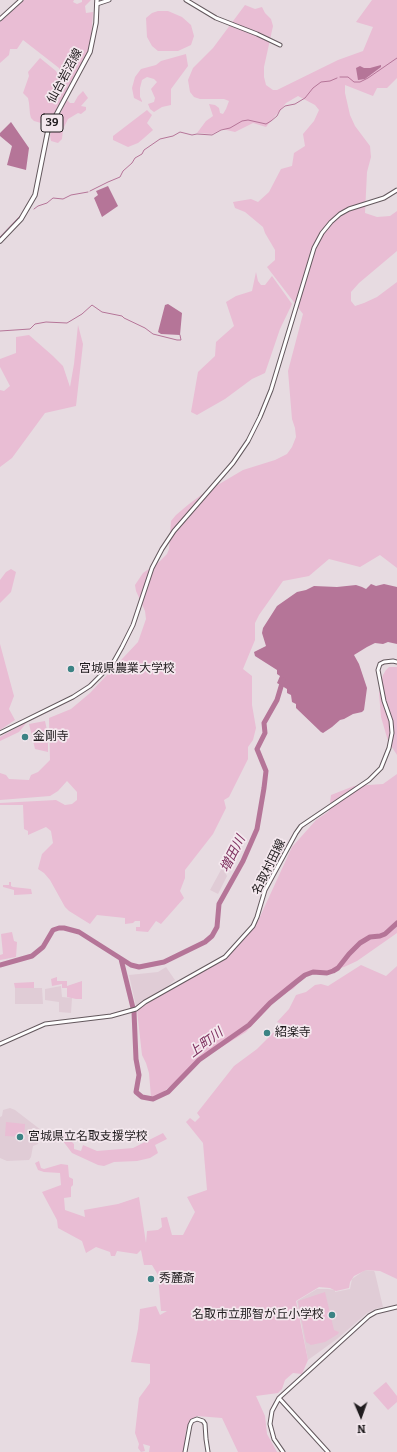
<!DOCTYPE html>
<html>
<head>
<meta charset="utf-8">
<style>
  body { margin:0 }
  #map { position:relative; width:397px; height:1452px; overflow:hidden; background:#e7dbe1; font-family:Bitter,serif }
  canvas { display:block }
  .north { position:absolute; left:341px; top:1396px; width:40px; height:40px; -webkit-text-stroke:3px #f4e8ee; paint-order:stroke; rotate:178deg; font-size:11px; font-weight:700; line-height:16px; text-align:center; color:#201c1e }
  .north::after { content:''; display:block; margin:auto; width:14px; height:18px; background:#201c1e; clip-path:polygon(50% 0,100% 100%,50% 72%,0 100%) }
</style>
</head>
<body>
<div id="map">
<canvas width="397" height="1452"></canvas>
<div class="north">N</div>
</div>
<script>
const c = document.querySelector('canvas').getContext('2d');
c.lineJoin = 'round';
function fillPath(path, color) {
  c.fillStyle = color;
  c.fill(path, 'evenodd');
}
function poly(rows) {
  const path = new Path2D();
  for (const r of rows) {
    path.moveTo(r[0], r[1]);
    for (let i = 2; i < r.length; i += 2) path.lineTo(r[i], r[i + 1]);
  }
  return path;
}
function strokePath(path, color, width, dash) {
  c.strokeStyle = color;
  c.lineWidth = width;
  c.lineCap = dash ? 'butt' : 'round';
  c.setLineDash(dash || []);
  c.stroke(path);
}
function label(font, color, halo, rows, align = 'center') {
  c.font = font + ' Bitter,"Noto Sans JP",serif';
  c.lineWidth = 3.5;
  c.setLineDash([]);
  c.textBaseline = 'middle';
  c.strokeStyle = halo;
  c.fillStyle = color;
  for (const [text, x, y, turn = 0] of rows) {
    c.save();
    c.translate(x, y);
    c.rotate((+turn || 0) * Math.PI / 180);
    c.textAlign = isNaN(turn) ? turn : align;
    if (halo) c.strokeText(text, 0, 0);
    c.fillText(text, 0, 0);
    c.restore();
  }
}
fillPath(poly([
  [222,868,227,876,218,894,210,890],
  [166,967,175,980,164,989,136,1006,129,975,158,972],
  [61,986,62,997,72,998,71,1013,59,1012,59,1002,45,1000,45,989],
  [15,988,42,988,43,1004,15,1004],
  [10,1108,15,1110,41,1130,38,1144,33,1146,31,1157,29,1160,7,1161,0,1158,0,1117,2,1116,3,1110],
  [365,1270,374,1271,375,1273,383,1307,375,1309,367,1313,337,1339,308,1360,297,1301,317,1289,328,1289,335,1290,335,1292,350,1289,352,1279]
]), '#e0ccd6');
fillPath(poly([
  [24,0,74,0,73,2,77,4,82,2,82,0,91,0,85,6,86,13,93,12,91,41,88,51,48,125,34,121,31,118,30,114,29,103,28,98,23,93,29,76,28,72,40,58,56,71,63,85,65,84,59,68,23,40,17,49,10,49,9,55,0,63,0,22],
  [372,0,397,0,397,78,387,88,377,88,373,96,345,85,345,93,350,115,355,126,370,146,371,157,367,172,365,213,377,217,390,216,397,211,397,251,359,283,351,292,351,301,355,306,364,303,377,297,397,282,397,568,380,555,360,567,329,559,309,576,283,581,259,615,255,623,255,640,243,669,252,676,252,705,256,728,253,740,248,747,248,759,229,797,224,800,226,808,213,834,185,870,185,878,180,891,184,898,161,924,156,921,148,932,136,931,136,927,140,927,140,921,135,921,133,923,125,924,125,918,97,915,90,924,69,911,65,907,50,880,44,873,38,869,42,854,53,843,51,831,46,827,28,835,28,831,24,829,23,805,0,805,0,803,56,800,65,805,72,804,77,800,77,792,67,781,58,791,50,796,0,800,0,773,6,775,9,779,29,780,31,775,38,772,50,760,49,718,71,709,90,693,138,642,146,619,145,611,136,591,135,585,143,573,159,562,167,554,169,549,171,521,176,515,189,504,204,493,243,470,275,460,287,454,292,447,296,437,295,428,292,419,288,371,303,314,267,267,275,260,275,250,265,233,263,227,245,212,235,208,233,202,251,199,258,202,269,192,281,169,292,166,294,153,305,146,303,134,314,121,319,110,315,105,298,96,286,103,266,127,253,123,235,132,222,129,212,134,197,133,206,121,213,116,209,104,215,105,219,108,220,113,223,114,226,109,229,101,224,99,200,99,194,97,190,92,188,80,193,68,213,48,245,5,255,9,262,7,265,13,271,19,273,26,264,67,264,77,266,85,273,90,277,90,338,60,363,51,373,27,356,22],
  [158,11,168,11,182,17,191,25,194,36,191,45,178,51,158,51,152,46,147,37,146,18,152,13],
  [186,54,188,66,171,89,171,105,162,107,154,112,150,109,148,104,154,102,155,98,151,89,157,82,154,79,147,77,142,80,140,88,140,97,142,101,142,102,134,98,132,88,135,77,141,69,156,65,161,61],
  [83,91,88,98,81,106,86,107,86,110,81,114,78,113,68,119,63,129,62,139,58,143,51,141,50,135,67,100,70,103,74,103,78,96],
  [147,110,152,115,147,123,153,130,144,138,138,143,128,147,113,140,113,136],
  [256,272,258,281,261,285,265,285,272,276,292,304,280,329,265,373,252,379,225,399,197,415,191,412,198,372,215,356,216,342,234,326,226,302,236,296,252,291],
  [78,325,83,344,76,406,45,413,12,458,0,467,0,390,4,391,10,386,0,367,0,359,16,353,16,337,29,335,53,356,63,366,70,387,74,364],
  [11,569,16,572,11,592,0,603,0,580,6,572],
  [0,644,14,696,9,709,15,720,0,730],
  [389,667,397,667,397,755,388,741,381,717,379,693,383,675,386,670],
  [45,721,48,735,48,752,35,749,29,724],
  [27,722,19,732,0,741,0,737],
  [397,774,397,933,357,961,344,967,305,976,293,989,282,994,246,1032,202,1059,161,1094,151,1097,149,1073,146,1063,142,1055,137,1010,173,987,222,961,243,940,258,921,292,847,316,820,329,811,331,795,354,786,383,784],
  [9,882,11,882,11,886,13,887,31,889,32,894,14,895,14,890,3,887,3,885,9,885],
  [12,932,14,941,17,942,16,957,0,960,0,955,3,954,1,934],
  [361,965,386,976,397,966,397,1279,380,1271,366,1270,354,1276,350,1282,349,1288,336,1291,330,1288,319,1287,296,1301,308,1360,302,1374,293,1373,285,1380,282,1389,278,1393,256,1396,265,1416,267,1434,277,1452,238,1452,222,1418,197,1416,190,1420,186,1430,184,1452,149,1452,150,1446,143,1444,145,1451,141,1452,138,1448,139,1444,135,1433,139,1398,150,1383,150,1364,131,1362,138,1329,140,1309,156,1306,160,1315,167,1311,161,1311,158,1275,152,1265,144,1265,141,1250,137,1254,117,1251,115,1256,111,1256,110,1252,96,1247,86,1253,82,1241,58,1228,57,1220,42,1192,61,1185,60,1173,44,1172,38,1170,35,1163,39,1161,41,1168,44,1169,61,1164,68,1165,69,1177,73,1179,73,1185,71,1187,71,1197,64,1198,65,1210,85,1217,84,1210,118,1204,139,1197,146,1243,147,1231,158,1230,162,1227,161,1218,167,1217,172,1235,183,1235,195,1212,187,1197,207,1190,203,1143,186,1122,190,1118,195,1122,200,1117,197,1113,234,1066,257,1049,282,1024,277,1022,289,1009,296,995,306,992,315,985,321,984,328,986],
  [57,977,57,981,67,981,67,986,82,981,82,999,76,999,67,997,67,988,62,988,62,984,52,986,51,979],
  [34,982,34,988,15,988,14,983],
  [6,1122,25,1124,24,1137,5,1136],
  [44,1133,53,1136,63,1133,74,1144,74,1149,81,1151,83,1145,97,1151,133,1148,163,1133,167,1139,155,1145,158,1153,150,1158,137,1161,114,1162,104,1166,98,1165,72,1153,63,1141,56,1142,43,1139],
  [325,1292,334,1330,339,1332,338,1334,325,1342,311,1345,306,1342,298,1301],
  [386,1382,397,1396,397,1402,388,1410,373,1393]
]), '#e9bdd4');
fillPath(poly([
  [381,65,381,67,365,79,358,80,356,68,360,66,364,68,370,68],
  [11,122,29,148,26,170,7,165,12,146,0,136,0,133],
  [108,186,118,206,102,217,94,198,98,195,96,191],
  [168,304,182,313,180,335,161,334,158,332,165,305],
  [371,584,376,586,384,584,397,587,397,644,388,642,383,644,375,643,367,647,354,655,359,664,367,688,364,710,362,712,353,714,344,719,340,720,332,727,323,733,321,732,296,708,296,704,292,702,291,695,287,693,287,689,277,683,280,676,277,674,277,670,255,656,254,652,266,646,262,633,263,628,277,606,297,592,306,590,314,586,337,587,356,585,362,587,366,589]
]), '#b57598');
strokePath(poly([
  [340,77,348,77,354,82,360,82,368,78,397,58],
  [90,191,108,182,120,177,123,171,132,163,135,158,142,154,144,150,160,139,173,136,180,132,192,135,197,134,212,135,221,130,230,128,242,121,248,120,266,124,271,121,277,116,280,110,285,106,295,104,305,98,313,88,321,82,330,81,337,78],
  [34,209,38,206,47,203,53,198,63,199,71,195,88,192],
  [0,237,22,214],
  [0,331,30,329,35,324,46,322,67,323,82,314,92,305,102,312,122,316,124,318,145,328,153,334,177,340,181,340,180,335]
]), '#b57598', 1);
strokePath(poly([
  [121,959,134,1012,136,1059,139,1075,136,1092,142,1097,153,1099,168,1092,199,1060,249,1025,270,1003,296,982,305,975,313,972,327,973,333,971,338,968,349,954,360,943,370,937,380,936,385,934,397,923],
  [0,965,32,956,43,947,53,930,59,928,64,928,79,932,131,965,139,967,164,962,205,942,212,936,217,927,219,904,243,861,257,829,264,788,266,771,257,749,265,733,264,723,277,700,283,680]
]), '#b57598', 5);
const secondary = poly([
  [186,0,216,18,257,34,280,45],
  [97,4,109,0],
  [0,19,21,0],
  [0,733,73,697,90,686,113,663,122,647,133,625,152,568,162,549,174,531,233,463,248,441,260,417,271,390,314,248,322,233,331,222,340,214,349,209,384,198,397,190],
  [0,1044,45,1024,111,1016,136,1009,145,1002,225,957,253,926,257,917,265,890,296,833,301,826,369,780,381,768,389,748,392,733,391,721,384,701,378,670,380,664,384,662,393,661,397,662],
  [279,1398,328,1452],
  [185,1452,190,1425,192,1421,197,1419,203,1421,205,1424,206,1439,208,1452],
  [283,1452,274,1439,270,1424,272,1411,279,1398,369,1316,376,1312,397,1307]
]);
const primary = poly([
  [0,241,21,219,35,195,48,130,90,52,96,23,97,0]
]);
strokePath(secondary, '#63585d', 5);
strokePath(primary, '#63585d', 5.5);
strokePath(secondary, '#fff', 3);
strokePath(primary, '#fff', 3.5);
for (const [x, y, r, color] of [
  [71,669,4,"#3b8384"],
  [25,737,4,"#3b8384"],
  [267,1033,4,"#3b8384"],
  [20,1137,4,"#3b8384"],
  [151,1279,4,"#3b8384"],
  [332,1315,4,"#3b8384"]
]) {
  const dot = new Path2D();
  dot.arc(x, y, r, 0, 2 * Math.PI);
  c.fillStyle = color;
  c.fill(dot);
  strokePath(dot, '#f4e8ee', 1.5);
}
for (const [x, y, w] of [
  [52,123,22]
]) {
  const box = new Path2D();
  box.roundRect(x - w / 2, y - 9, w, 18, 3);
  c.fillStyle = '#f4e8ee';
  c.fill(box);
  strokePath(box, '#201c1e', 1);
}
label('bold 11px', '#201c1e', null, [
  ["39",52,123]
]);
label('12px', '#201c1e', '#f4e8ee', [
  ["仙台岩沼線",65,76,-62],
  ["名取村田線",269,867,-64]
]);
label('12px', '#201c1e', '#f4e8ee', [
  ["宮城県農業大学校",79,669],
  ["金剛寺",33,737],
  ["紹楽寺",275,1033],
  ["宮城県立名取支援学校",28,1137],
  ["秀麓斎",159,1279],
  ["名取市立那智が丘小学校",324,1315,"right"]
], 'left');
label('italic 13px', '#7d2f5e', '#f4e8ee', [
  ["増田川",233,854,-63],
  ["上町川",206,1043,-37]
]);
</script>
</body>
</html>
